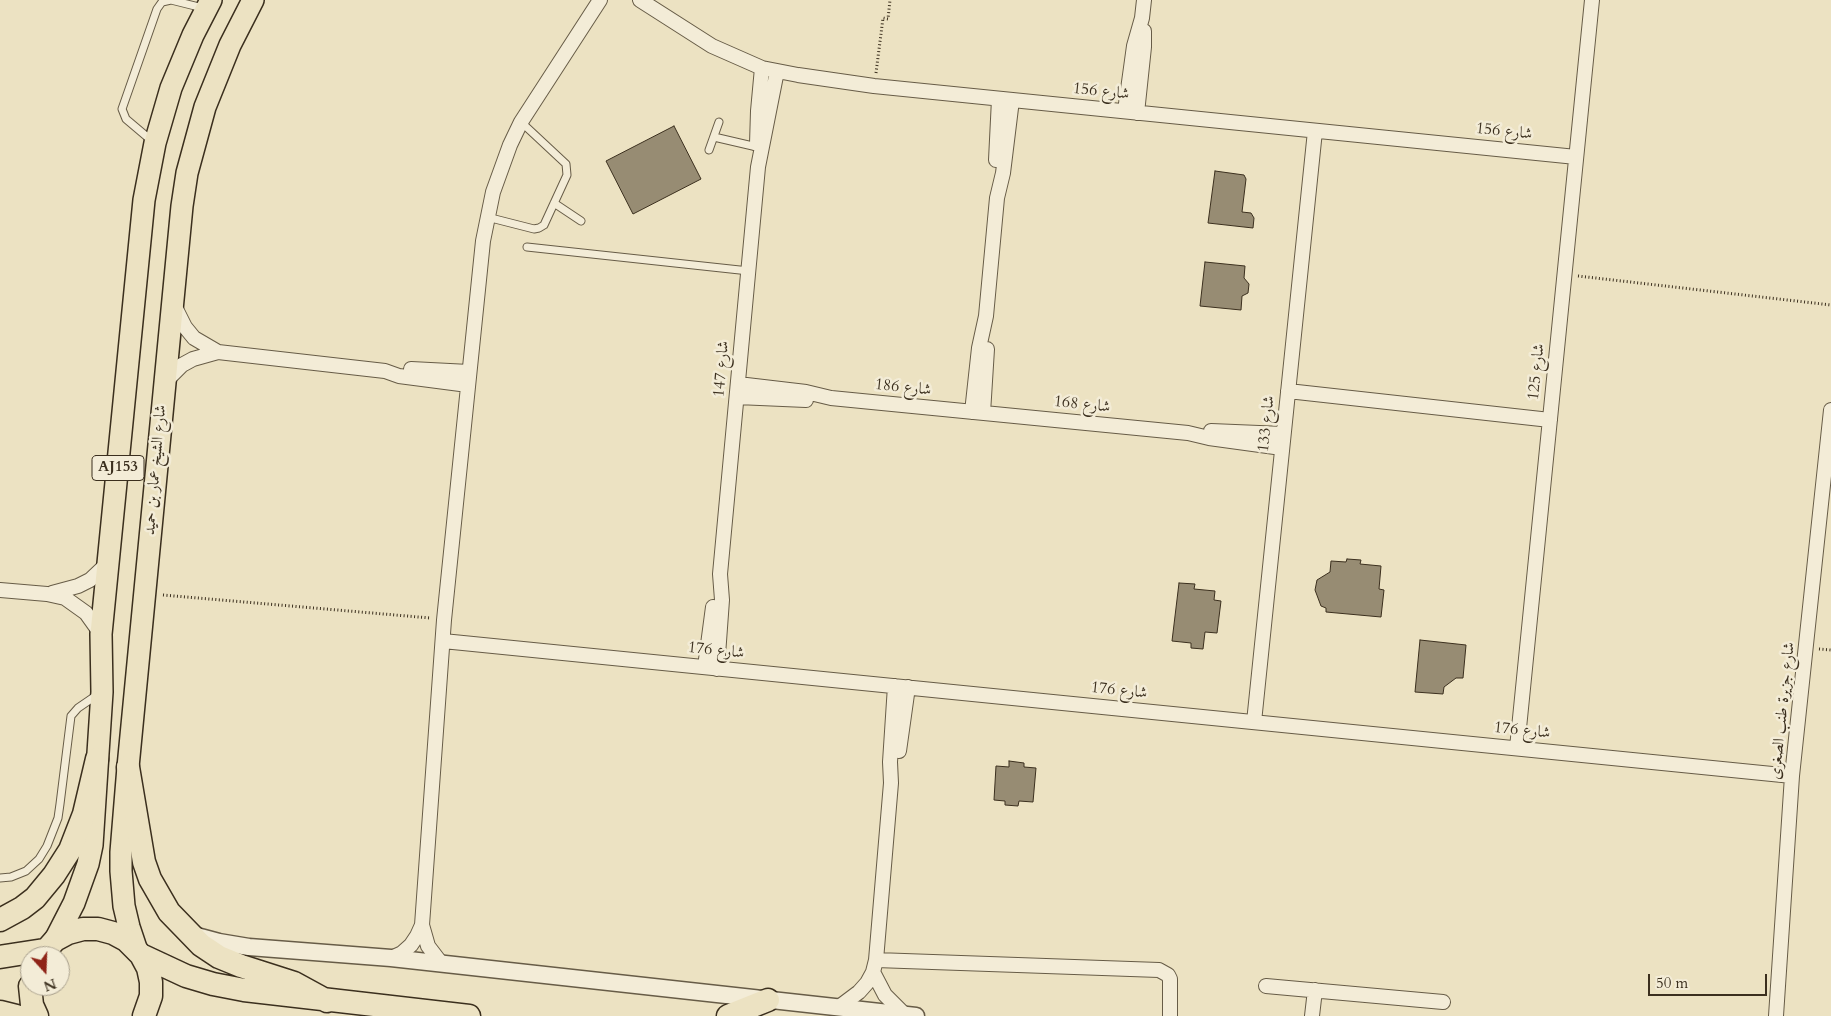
<!DOCTYPE html>
<html>
<head>
<meta charset="utf-8">
<style>
  body { margin:0 }
  #map { position:relative; width:1831px; height:1016px; overflow:hidden; background:#ece2c2; font-family:Cardo,serif }
  canvas { display:block }
  .north { position:absolute; left:20px; top:946px; width:50px; height:50px; box-sizing:border-box; background:#f3ecd7; border:1px solid #a9a08d; border-radius:50%; rotate:160deg; font-size:14px; font-weight:700; line-height:20px; text-align:center; color:#3b2f1e }
  .north::after { content:''; display:block; margin:auto; width:18px; height:22px; background:#8f2418; clip-path:polygon(50% 0,100% 100%,50% 72%,0 100%) }
  .scale { position:absolute; left:1648px; top:974px; width:119px; height:22px; box-sizing:border-box; border:2px solid #3b2f1e; border-top:0; padding-left:6px; font-size:15px; line-height:18px; white-space:nowrap; color:#3b2f1e; -webkit-text-stroke:4px #f3ecd7; paint-order:stroke }
</style>
</head>
<body>
<div id="map">
<canvas width="1831" height="1016"></canvas>
<div class="north">N</div>
<div class="scale">50 m</div>
</div>
<script>
const c = document.querySelector('canvas').getContext('2d');
c.lineJoin = 'round';
function fillPath(path, color) {
  c.fillStyle = color;
  c.fill(path, 'evenodd');
}
function poly(rows) {
  const path = new Path2D();
  for (const r of rows) {
    path.moveTo(r[0], r[1]);
    for (let i = 2; i < r.length; i += 2) path.lineTo(r[i], r[i + 1]);
  }
  return path;
}
function strokePath(path, color, width, dash) {
  c.strokeStyle = color;
  c.lineWidth = width;
  c.lineCap = dash ? 'butt' : 'round';
  c.setLineDash(dash || []);
  c.stroke(path);
}
function label(font, color, halo, rows, align = 'center') {
  c.font = font + ' Cardo,Amiri,serif';
  c.lineWidth = 5;
  c.setLineDash([]);
  c.textBaseline = 'middle';
  c.strokeStyle = halo;
  c.fillStyle = color;
  for (const [text, x, y, turn = 0] of rows) {
    c.save();
    c.translate(x, y);
    c.rotate((+turn || 0) * Math.PI / 180);
    c.textAlign = isNaN(turn) ? turn : align;
    if (halo) c.strokeText(text, 0, 0);
    c.fillText(text, 0, 0);
    c.restore();
  }
}
const building = poly([
  [674,126,701,179,633,214,606,161,674,126],
  [1215,171,1244,175,1246,179,1242,212,1251,213,1254,218,1253,228,1208,223,1215,171],
  [1205,262,1245,266,1244,278,1249,284,1248,293,1242,296,1241,310,1200,306,1205,262],
  [1347,559,1361,560,1360,564,1381,566,1379,589,1384,590,1381,617,1326,612,1326,608,1321,606,1315,590,1317,580,1330,572,1331,561,1346,562,1347,559],
  [1179,583,1195,584,1194,589,1215,591,1214,600,1221,601,1217,633,1205,632,1203,649,1191,648,1191,643,1172,641,1179,583],
  [1420,640,1466,645,1463,678,1456,678,1444,687,1443,694,1415,692,1420,640],
  [1009,761,1024,763,1024,767,1036,768,1033,802,1019,801,1018,806,1005,805,1005,801,994,800,996,766,1009,767,1009,761]
]);
fillPath(building, '#978c73');
strokePath(building, '#3b2f1e', 1);
const service = poly([
  [714,137,757,147],
  [152,141,126,119,122,109,157,9,162,2,171,0,203,8],
  [709,150,719,122],
  [554,203,581,221],
  [487,217,534,229,539,228,544,225,567,175,566,164,521,122],
  [527,247,749,271],
  [0,878,11,877,26,871,39,859,47,846,58,818,60,804,71,716,78,708,97,695]
]);
const minor = poly([
  [640,0,712,46,762,68,798,75,874,86,1576,157],
  [1125,111,1134,46,1142,18,1144,0],
  [1137,113,1144,47,1144,31],
  [757,144,758,111,762,68],
  [996,160,999,99],
  [174,305,185,327,194,338,218,352],
  [411,369,469,372],
  [165,382,182,365,193,359,218,352,385,371,399,376,468,385],
  [738,384,806,392,831,398,1188,433,1209,438,1282,448],
  [1288,391,1550,420],
  [737,397,806,400],
  [972,412,979,348,986,316,997,198,1003,173,1012,100],
  [983,413,987,349],
  [1211,431,1283,434],
  [0,590,47,594,65,598,86,613,101,634],
  [52,593,78,586,90,580,109,562],
  [443,641,1792,776],
  [705,667,713,607],
  [717,669,722,600,720,574,758,167,777,71],
  [1254,722,1315,131],
  [1517,748,1592,0],
  [899,751,908,687],
  [391,958,402,953,411,945,417,936,422,925],
  [876,960,1159,970,1168,975,1170,979,1170,1016],
  [441,963,428,946,422,925,444,620,483,241,493,192,510,145,521,122,600,0],
  [873,972,885,995,904,1014],
  [1266,986,1443,1002],
  [839,1007,859,992,867,983,873,972,876,960,891,783,890,762,895,686],
  [1312,1016,1315,990],
  [1776,1016,1792,776,1831,410]
]);
const tertiary = poly([
  [193,935,219,942,249,947,391,958,916,1016]
]);
const primary = poly([
  [55,940,74,903,88,864,92,845,102,692,101,634,144,200,155,143,171,88,193,35,211,0],
  [137,951,129,927,124,906,121,871,121,852,128,767,182,206,187,173,205,107,230,45,253,0]
]);
const trunk = poly([
  [128,767,144,862,150,879,169,912,201,945,219,957,241,966,294,983,327,1001],
  [0,920,22,908,35,898,54,875,70,850,84,814,97,759],
  [141,955,186,976,213,984,244,990,469,1016],
  [41,956,55,940,68,933,83,929,98,929,113,933,126,940,141,955,148,968,151,982,151,996,144,1016],
  [0,957,44,950],
  [30,986,32,1005,37,1016],
  [0,1012,16,1016],
  [728,1016,768,1000]
]);
strokePath(service, '#675c47', 9);
strokePath(minor, '#675c47', 16);
strokePath(tertiary, '#675c47', 19);
strokePath(primary, '#3b2f1e', 24);
strokePath(trunk, '#3b2f1e', 25);
strokePath(poly([
  [876,73,883,18,888,19,890,0],
  [1578,276,1831,305],
  [163,595,430,618],
  [1819,649,1831,650]
]), '#3b2f1e', 3, [1, 2.5]);
strokePath(service, '#f3ecd7', 7);
strokePath(minor, '#f3ecd7', 14);
strokePath(tertiary, '#f3ecd7', 16);
strokePath(primary, '#ece2c2', 21);
strokePath(trunk, '#ece2c2', 22);
for (const [x, y, w] of [
  [118,468,52]
]) {
  const box = new Path2D();
  box.roundRect(x - w / 2, y - 12.5, w, 25, 4);
  c.fillStyle = '#f3ecd7';
  c.fill(box);
  strokePath(box, '#3b2f1e', 1);
}
label('bold 15px', '#3b2f1e', null, [
  ["AJ153",118,468]
]);
label('16px', '#3b2f1e', '#f3ecd7', [
  ["شارع 156",1101,92,6],
  ["شارع 156",1504,132,6],
  ["شارع 147",722,369,-85],
  ["شارع 125",1537,372,-84],
  ["شارع 186",903,388,6],
  ["شارع 168",1082,405,6],
  ["شارع 133",1267,424,-84],
  ["شارع الشيخ عمار بن حميد",156,470,-85],
  ["شارع 176",716,651,6],
  ["شارع 176",1119,691,6],
  ["شارع جزيرة طنب الصغرى",1783,711,-84],
  ["شارع 176",1522,731,6]
]);
</script>
</body>
</html>
